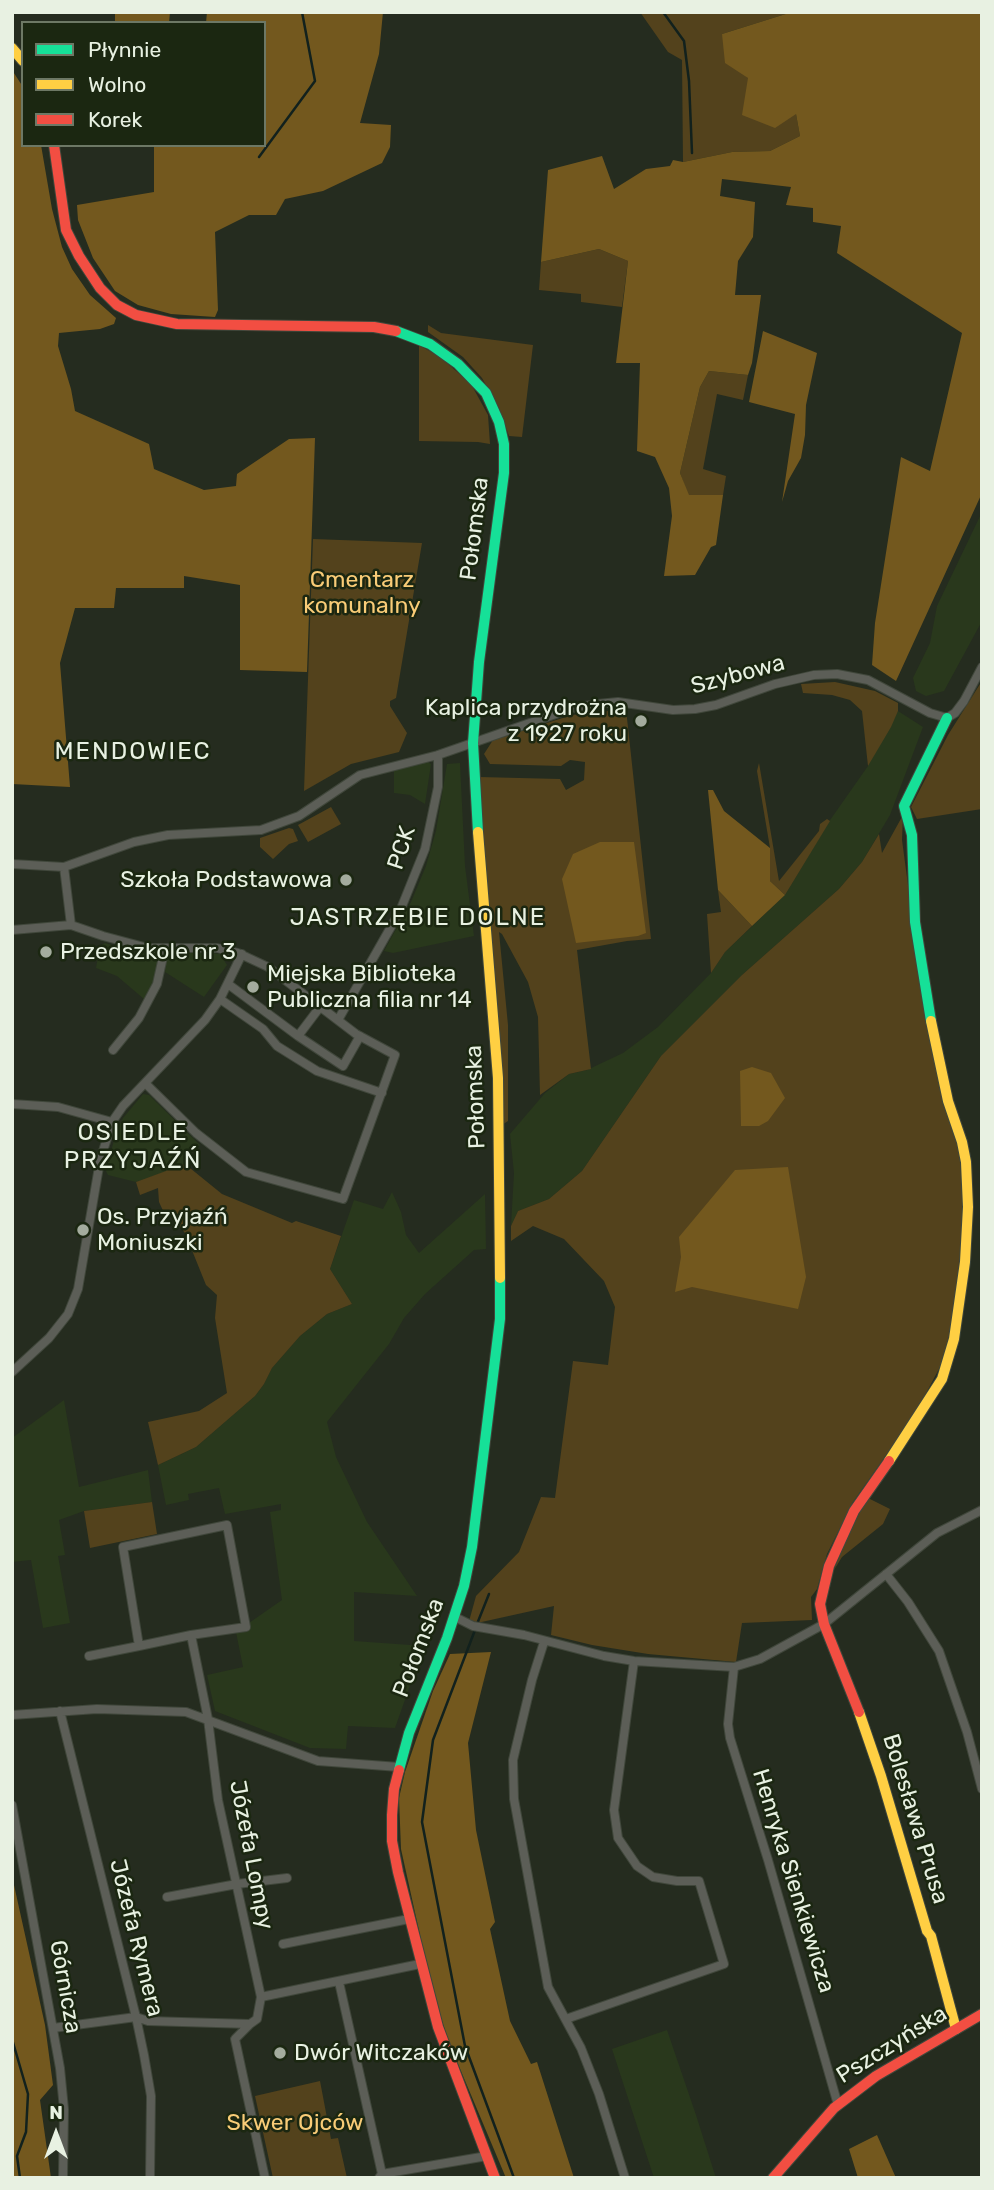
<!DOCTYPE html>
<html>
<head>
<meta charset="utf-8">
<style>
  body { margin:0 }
  #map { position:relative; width:994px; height:2190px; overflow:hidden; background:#252c1f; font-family:Rubik,sans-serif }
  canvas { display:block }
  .frame { position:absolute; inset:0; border:14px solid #e8f1e2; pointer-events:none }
  .legend { position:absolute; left:21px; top:21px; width:245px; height:126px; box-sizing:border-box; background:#1b2711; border:2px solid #6d7865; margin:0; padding:9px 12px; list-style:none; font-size:21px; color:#e8f1e2 }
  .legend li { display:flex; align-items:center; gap:14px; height:35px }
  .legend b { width:35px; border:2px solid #6d7865 }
  .north { position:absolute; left:21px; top:2099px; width:70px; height:70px; -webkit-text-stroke:5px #1b2711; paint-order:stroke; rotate:0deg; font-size:19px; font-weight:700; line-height:28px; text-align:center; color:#e8f1e2 }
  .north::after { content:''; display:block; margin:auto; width:24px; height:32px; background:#e8f1e2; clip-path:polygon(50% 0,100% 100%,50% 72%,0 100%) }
</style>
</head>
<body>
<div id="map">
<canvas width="994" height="2190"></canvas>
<div class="frame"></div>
<ul class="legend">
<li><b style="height:9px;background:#16e098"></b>Płynnie</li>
<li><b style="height:9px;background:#ffcf43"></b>Wolno</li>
<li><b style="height:9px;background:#f24e42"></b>Korek</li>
</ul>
<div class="north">N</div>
</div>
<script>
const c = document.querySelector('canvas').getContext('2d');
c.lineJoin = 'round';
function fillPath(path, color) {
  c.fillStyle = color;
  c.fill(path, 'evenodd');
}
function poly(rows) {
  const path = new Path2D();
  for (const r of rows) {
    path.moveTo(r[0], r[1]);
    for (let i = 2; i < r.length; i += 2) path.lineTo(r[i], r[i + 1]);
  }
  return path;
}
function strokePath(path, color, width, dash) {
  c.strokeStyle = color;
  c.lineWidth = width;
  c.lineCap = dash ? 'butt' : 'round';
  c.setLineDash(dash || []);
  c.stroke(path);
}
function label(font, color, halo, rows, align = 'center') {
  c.font = font + ' Rubik,sans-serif';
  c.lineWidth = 5;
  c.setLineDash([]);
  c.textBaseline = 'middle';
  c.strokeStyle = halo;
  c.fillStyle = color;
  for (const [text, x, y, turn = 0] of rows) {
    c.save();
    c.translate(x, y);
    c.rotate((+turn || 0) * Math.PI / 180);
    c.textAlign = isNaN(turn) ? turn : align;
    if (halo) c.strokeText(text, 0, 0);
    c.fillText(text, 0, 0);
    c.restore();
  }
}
fillPath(poly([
  [982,512,982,621,944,691,926,696,916,691,913,678,930,643,937,606],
  [898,711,923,727,890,815,862,862,839,889,742,975,661,1056,582,1171,549,1199,518,1211,511,1226,514,1173,510,1134,545,1093,569,1074,587,1070,623,1053,658,1027,711,973,725,952,785,895,828,823,868,766],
  [426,761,431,764,425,804,410,795,394,793,394,769],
  [460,763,465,866,474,936,393,953,384,951,411,902,426,866,436,831,447,764],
  [105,943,137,953,155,954,158,960,154,980,144,999,117,976,96,968,100,946],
  [201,952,220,954,227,965,204,997,165,972,167,956,173,953],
  [143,1094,149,1095,200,1145,188,1157,186,1165,136,1182,108,1175,106,1171,108,1162,116,1133,123,1118],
  [392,1192,401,1212,406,1235,419,1253,485,1194,486,1249,474,1250,425,1294,404,1318,389,1344,327,1422,336,1457,367,1522,417,1596,354,1592,354,1641,424,1646,395,1728,348,1726,346,1749,310,1748,215,1711,207,1675,243,1667,236,1632,282,1600,270,1512,281,1510,281,1504,225,1514,219,1488,188,1494,189,1500,166,1505,158,1465,196,1447,255,1396,264,1384,272,1368,300,1336,327,1314,352,1304,330,1269,354,1200,383,1209],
  [64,1400,79,1487,148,1470,152,1502,84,1511,59,1520,65,1555,58,1556,70,1623,43,1628,31,1560,12,1562,12,1438],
  [667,2030,696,2115,716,2178,654,2178,612,2049]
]), '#29381c');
fillPath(poly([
  [640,12,792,12,722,34,748,78,796,114,800,136,770,151,732,152,683,162,682,60,668,52],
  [599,249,628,261,622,307,581,302,581,294,539,290,541,262],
  [428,325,441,333,533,345,522,437,509,436,499,408,482,378,463,357,428,332],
  [419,345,440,357,471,384,488,415,490,444,478,442,419,441],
  [709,371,748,375,743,400,717,394,703,469,726,476,723,495,688,495,680,473,700,387],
  [313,539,422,543,396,698,390,701,390,706,407,733,399,752,351,764,304,791],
  [982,681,982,809,917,819,911,807,948,735],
  [835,682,875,691,898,703,898,711,891,727,868,766,862,711,850,700,832,695,803,693,801,684],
  [626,709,651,939,627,941,577,950,591,1069,569,1074,540,1095,538,1017,528,982,502,934,499,932,508,1025,508,1121,502,1125,499,1024,486,906,479,777,560,779,566,790,584,780,585,762,570,760,561,766,490,764,484,754,493,740,572,715],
  [759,763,779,881,819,831,820,824,827,819,830,821,785,895,770,881,770,848,757,771],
  [331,807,341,824,308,842,298,825],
  [903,815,902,840,910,900,962,1162,964,1235,951,1330,940,1367,915,1414,853,1502,827,1554,817,1589,811,1597,812,1620,742,1623,736,1662,648,1654,592,1645,551,1635,554,1606,468,1625,476,1596,519,1552,541,1497,555,1498,573,1361,608,1365,615,1307,604,1281,564,1239,533,1226,511,1241,511,1226,518,1211,549,1199,582,1171,661,1056,742,975,839,889,862,862,879,834,882,853],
  [289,828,293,829,298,841,289,844,273,859,260,847,260,838],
  [718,890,752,926,725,952,711,973,707,914,721,912],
  [185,1164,222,1194,292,1223,296,1221,341,1236,330,1269,352,1304,327,1314,300,1336,272,1368,264,1384,255,1396,196,1447,158,1465,148,1422,199,1411,227,1393,215,1318,217,1295,206,1285,185,1233,169,1213,165,1215,159,1202,158,1188,140,1195,136,1182],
  [868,1498,890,1509,883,1524,842,1557,834,1570,852,1522],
  [152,1502,157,1534,90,1548,84,1511],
  [320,2081,331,2139,338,2138,347,2178,273,2178,255,2096]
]), '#53421c');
fillPath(poly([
  [115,12,170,12,169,23,115,23],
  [207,12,383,12,379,54,360,123,391,125,390,147,382,163,323,191,285,199,276,215,249,215,215,232,218,310,215,317,171,314,138,305,115,291,93,258,78,220,77,205,154,192,154,145,264,145,264,23,206,23],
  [792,12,982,12,982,493,896,681,872,665,875,623,901,457,930,471,962,333,837,253,841,226,813,222,813,208,786,205,791,187,722,179,720,196,755,202,753,237,738,261,735,295,761,295,752,363,748,375,709,371,700,387,680,473,689,495,723,495,716,545,711,547,695,575,664,576,672,516,669,488,655,457,637,451,640,363,616,363,628,261,599,249,541,262,548,170,602,156,614,189,646,169,670,166,673,160,683,162,732,152,770,151,800,136,796,114,775,128,742,115,748,78,725,63,722,34],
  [12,70,23,87,23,145,41,145,52,209,62,247,72,269,90,295,116,318,114,324,100,329,59,333,58,346,71,389,75,411,149,444,154,469,204,490,236,486,237,474,289,439,315,438,307,672,240,670,240,585,184,576,184,588,116,588,114,608,75,608,60,663,70,787,12,784],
  [763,331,817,353,806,405,805,435,801,458,788,481,782,502,795,414,749,402],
  [708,790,713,790,724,811,770,848,770,881,785,895,752,926,718,890],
  [600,842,634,842,646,933,638,936,576,943,562,879,573,854],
  [752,1067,771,1073,785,1098,768,1121,759,1126,741,1126,740,1071],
  [788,1167,806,1277,798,1309,692,1287,675,1292,681,1257,679,1237,735,1170],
  [491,1652,468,1743,476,1830,495,1922,490,1929,510,2021,531,2064,537,2062,574,2178,506,2178,450,2045,433,1994,401,1849,399,1798,405,1772,433,1691,450,1654],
  [12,1876,45,2025,53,2085,40,2100,51,2178,12,2178],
  [877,2135,896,2178,858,2178,849,2149]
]), '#73581e');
strokePath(poly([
  [663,12,684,41,689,81,692,153],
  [259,157,315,81,302,12],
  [477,1624,489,1594],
  [475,1630,433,1740,422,1822,465,2046,514,2178],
  [12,2039,28,2094,26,2132,17,2156,20,2178]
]), '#12211d', 2.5);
const street = poly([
  [12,864,64,867,134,842,168,835,261,830,299,816,360,775,438,755,573,708,598,704,618,702,673,710,695,709,716,705,775,684,814,675,837,674,868,680,930,713,947,718,955,713,964,701,982,667],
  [64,867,71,925],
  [12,930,71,925,103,936,148,948,217,948,238,953,268,967,356,1034,395,1055,343,1199,246,1172,196,1133,145,1083],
  [228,984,298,1036,343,1066,360,1036],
  [220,999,263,1029,277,1046,317,1071,382,1093],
  [338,1020,400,911,425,849,438,787,438,755],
  [298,1036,320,1007],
  [113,1050,139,1018,157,984,165,948],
  [12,1104,58,1107,112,1122],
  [12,1372,49,1338,68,1314,78,1289,100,1161,112,1122,123,1106,205,1020,220,999,242,954],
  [886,1574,908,1602,939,1651,967,1732,982,1789],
  [455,1617,473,1626,524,1635,604,1656,634,1661,734,1667,760,1659,824,1624,937,1533,982,1510],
  [191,1635,208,1719,218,1800,261,1997],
  [544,1642,532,1680,513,1760,514,1799,548,1987,581,2048,599,2094,625,2178],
  [89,1656,139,1646,191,1635,246,1627,227,1525,123,1547,139,1646],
  [734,1667,728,1724,730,1738,768,1860,838,2105],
  [60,1711,136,2017,144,2055,151,2096,150,2178],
  [12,1715,97,1709,186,1712,318,1761,399,1767],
  [12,1805,60,2068,64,2109,63,2178],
  [167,1897,237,1884,287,1878],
  [283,1944,409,1919],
  [339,1982,382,2174,379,2178],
  [566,2019,724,1964,699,1881,677,1881,653,1877,637,1866,618,1838,614,1810,634,1661],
  [250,2024,235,2039,265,2178],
  [53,2028,136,2017,148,2021,250,2024,257,2019,261,1997,420,1964],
  [382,2174,487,2156]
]);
const fast = poly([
  [396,331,430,344,458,364,486,393,499,422,504,444,504,473,479,662,473,743,478,832],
  [931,1021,915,922,912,835,904,806,947,718],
  [399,1770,409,1733,447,1638,464,1586,472,1547,500,1319,500,1278]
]);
const slow = poly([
  [12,48,23,61],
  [478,832,498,1078,500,1278],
  [889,1461,942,1379,954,1339,965,1262,968,1207,966,1162,962,1142,948,1101,931,1021],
  [859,1712,881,1776,927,1931,931,1936,956,2029]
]);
const jam = poly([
  [54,145,66,230,79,256,100,288,117,305,136,315,177,324,374,327,396,331],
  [859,1712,824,1624,820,1604,829,1566,854,1511,889,1461],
  [399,1770,394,1789,392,1815,392,1841,398,1872,438,2027,495,2178],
  [773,2178,834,2108,876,2076,982,2014]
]);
strokePath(street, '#40473b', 10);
strokePath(fast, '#40473b', 12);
strokePath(slow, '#40473b', 12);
strokePath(jam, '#40473b', 12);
strokePath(street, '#5c5e57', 8);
strokePath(fast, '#16e098', 10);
strokePath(slow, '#ffcf43', 10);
strokePath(jam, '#f24e42', 10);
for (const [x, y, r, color] of [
  [641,721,7,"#a4ac9e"],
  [346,880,7,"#a4ac9e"],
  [46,952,7,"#a4ac9e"],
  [253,987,7,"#a4ac9e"],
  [83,1230,7,"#a4ac9e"],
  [280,2053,7,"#a4ac9e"]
]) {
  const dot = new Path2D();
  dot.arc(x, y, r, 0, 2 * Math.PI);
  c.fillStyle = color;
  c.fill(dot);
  strokePath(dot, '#1b2711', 2.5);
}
label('23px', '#e8f1e2', '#1b2711', [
  ["Połomska",475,529,-83],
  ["Szybowa",738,675,-15],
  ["PCK",402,848,-72],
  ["Połomska",476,1097,-92],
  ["Połomska",419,1648,-69],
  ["Bolesława Prusa",915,1819,73],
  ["Józefa Lompy",251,1855,79],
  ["Henryka Sienkiewicza",793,1881,73],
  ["Józefa Rymera",136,1938,76],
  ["Górnicza",65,1987,80],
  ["Pszczyńska",892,2045,-32]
]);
label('23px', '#f9cc77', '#1b2711', [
  ["Cmentarz",362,580],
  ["komunalny",362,606],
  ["Skwer Ojców",295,2123]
]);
label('23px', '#e8f1e2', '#1b2711', [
  ["Kaplica przydrożna",627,708,"right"],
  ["z 1927 roku",627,734,"right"],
  ["Szkoła Podstawowa",332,880,"right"],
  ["Przedszkole nr 3",60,952],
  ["Miejska Biblioteka",267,974],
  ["Publiczna filia nr 14",267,1000],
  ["Os. Przyjaźń",97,1217],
  ["Moniuszki",97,1243],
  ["Dwór Witczaków",294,2053]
], 'left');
c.letterSpacing = '2px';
label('24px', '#e8f1e2', '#1b2711', [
  ["MENDOWIEC",133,752],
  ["JASTRZĘBIE DOLNE",418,918],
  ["OSIEDLE",133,1133],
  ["PRZYJAŹŃ",133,1161]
]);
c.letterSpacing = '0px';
</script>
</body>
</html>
